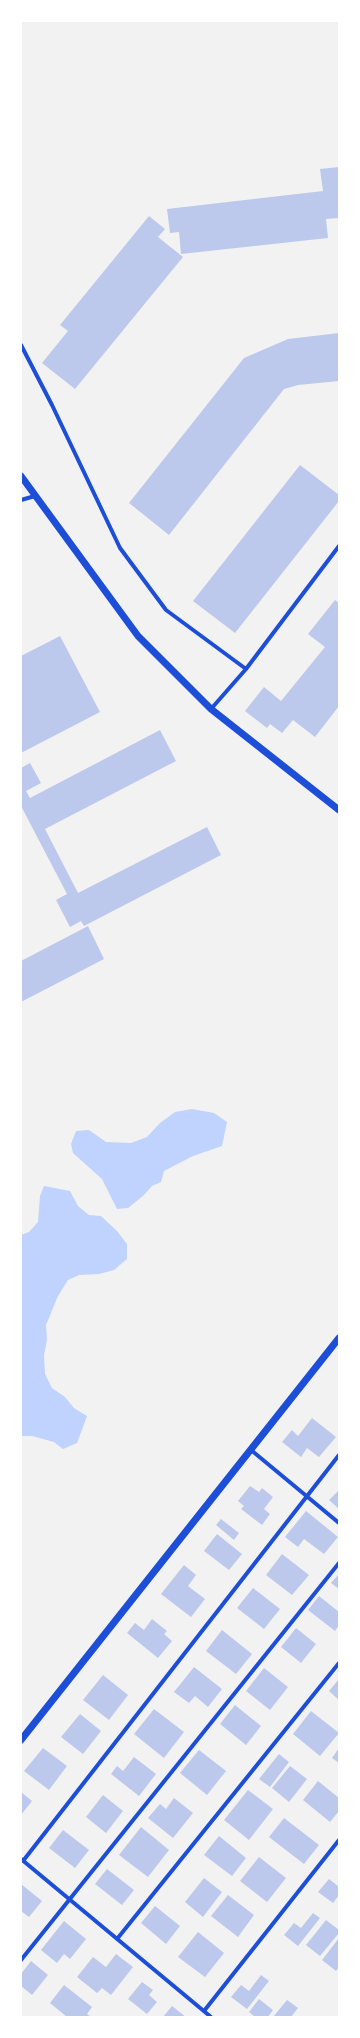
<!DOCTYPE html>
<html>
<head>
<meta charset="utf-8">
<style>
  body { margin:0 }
  #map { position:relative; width:360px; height:2038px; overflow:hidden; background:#f2f2f2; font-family:"Exo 2",sans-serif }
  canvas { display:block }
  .frame { position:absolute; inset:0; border:22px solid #fff; pointer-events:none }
</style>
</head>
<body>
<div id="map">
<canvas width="360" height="2038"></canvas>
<div class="frame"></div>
</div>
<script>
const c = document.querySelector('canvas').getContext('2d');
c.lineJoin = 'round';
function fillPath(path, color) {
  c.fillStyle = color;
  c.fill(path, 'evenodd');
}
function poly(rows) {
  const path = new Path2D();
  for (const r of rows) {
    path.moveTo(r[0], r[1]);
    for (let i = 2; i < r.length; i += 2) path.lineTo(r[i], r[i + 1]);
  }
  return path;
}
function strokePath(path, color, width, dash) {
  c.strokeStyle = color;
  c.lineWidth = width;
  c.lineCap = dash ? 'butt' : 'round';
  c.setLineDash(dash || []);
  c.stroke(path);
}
fillPath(poly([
  [192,1109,214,1113,227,1122,222,1146,193,1156,164,1171,161,1182,152,1186,143,1196,128,1208,117,1209,102,1179,73,1153,71,1144,76,1131,89,1130,106,1142,131,1143,147,1137,160,1123,175,1112],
  [44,1186,70,1191,78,1206,89,1215,101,1216,117,1231,127,1244,127,1259,114,1270,99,1274,79,1275,68,1280,58,1296,46,1325,47,1340,44,1355,45,1374,52,1388,65,1397,74,1408,87,1416,77,1443,63,1449,54,1442,32,1436,21,1436,21,1235,29,1232,38,1222,40,1196]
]), '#bfd3fe');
fillPath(poly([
  [339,167,339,218,326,219,328,238,181,254,179,232,170,233,167,209,323,191,320,169],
  [149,216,165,229,158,237,183,257,75,389,42,363,68,331,60,325],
  [339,333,339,381,298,385,284,389,169,535,129,503,244,358,288,339],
  [300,465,339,495,339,501,235,633,193,601],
  [335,600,339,603,339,706,315,737,293,720,282,733,270,724,267,728,245,711,264,687,281,701,325,647,308,634],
  [60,636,100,712,21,753,21,656],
  [160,730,176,761,45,829,78,893,207,827,221,855,84,926,81,921,70,927,56,900,67,894,21,806,21,768,30,763,41,783,26,791,30,798],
  [88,926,104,959,21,1002,21,961],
  [312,1418,336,1437,319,1457,307,1448,301,1457,282,1442,292,1430,298,1436],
  [250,1486,259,1492,262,1488,273,1497,264,1509,270,1514,262,1525,241,1509,244,1506,238,1501],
  [339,1490,339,1509,329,1500],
  [306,1511,338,1537,324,1554,304,1539,298,1547,285,1537],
  [221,1519,239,1533,234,1540,216,1525],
  [217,1534,242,1554,229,1570,204,1551],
  [282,1554,309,1575,292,1595,266,1575],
  [184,1565,196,1575,188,1586,205,1599,191,1617,161,1594],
  [339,1574,339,1589,331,1583],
  [253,1588,280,1609,264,1629,237,1608],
  [319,1596,339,1612,339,1625,335,1631,308,1610],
  [152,1619,167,1631,164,1634,172,1641,158,1658,127,1633,135,1623,144,1630],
  [296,1628,316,1644,301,1663,281,1647],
  [222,1630,252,1654,236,1674,206,1651],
  [194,1667,222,1689,208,1707,195,1696,189,1703,174,1692],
  [264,1668,288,1687,270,1710,246,1691],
  [103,1675,128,1695,109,1720,83,1700],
  [339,1679,339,1700,329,1691],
  [235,1705,261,1726,246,1745,220,1724],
  [154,1709,184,1732,164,1758,134,1734],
  [311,1711,339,1733,320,1756,293,1734],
  [80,1714,101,1731,83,1754,61,1737],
  [43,1748,67,1766,49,1790,24,1771],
  [339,1748,339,1763,332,1758],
  [199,1750,226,1771,207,1795,180,1773],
  [279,1754,289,1762,270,1787,259,1779],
  [134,1757,156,1774,139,1796,111,1774,117,1766,123,1771],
  [290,1766,307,1779,289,1802,272,1788],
  [318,1781,339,1798,339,1811,330,1822,303,1800],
  [248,1790,273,1809,249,1840,224,1820],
  [21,1792,32,1801,21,1815],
  [103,1795,123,1811,106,1833,86,1817],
  [174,1798,193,1813,173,1838,148,1818,160,1804,166,1809],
  [284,1818,319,1845,304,1864,269,1837],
  [141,1827,169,1850,148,1877,119,1855],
  [63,1830,89,1850,75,1868,49,1848],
  [219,1836,246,1858,232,1876,204,1855],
  [259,1857,286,1878,267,1902,240,1881],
  [107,1869,134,1890,122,1905,95,1884],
  [204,1878,222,1892,203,1917,185,1902],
  [329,1879,339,1887,339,1895,333,1903,318,1892],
  [21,1884,42,1901,29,1917,21,1911],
  [228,1895,254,1915,238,1937,211,1916],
  [155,1906,180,1926,166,1944,141,1923],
  [313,1913,320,1918,298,1946,284,1935,294,1923,301,1928],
  [326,1920,339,1930,339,1933,320,1956,306,1945],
  [64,1921,86,1939,70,1959,64,1954,57,1963,41,1950],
  [198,1932,224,1953,205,1977,178,1957],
  [339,1938,339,1967,336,1971,322,1960],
  [116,1954,133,1967,111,1995,102,1988,97,1993,77,1977,93,1957,106,1967],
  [31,1961,48,1975,32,1995,21,1986,21,1974],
  [261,1975,269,1981,247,2009,231,1997,241,1985,249,1991],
  [142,1982,153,1990,149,1995,157,2002,147,2014,128,1999],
  [64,1985,92,2007,87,2014,91,2017,67,2017,50,2003],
  [259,1999,273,2010,268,2017,255,2017,249,2012],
  [287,2000,298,2008,291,2017,273,2017],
  [172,2006,186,2017,163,2017]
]), '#bdc9ec');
strokePath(poly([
  [21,345,52,405,120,548,166,610,246,669],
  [21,500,35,496],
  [211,709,246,669,339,546],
  [251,1450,339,1523],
  [21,1859,211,2017],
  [23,1861,339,1455],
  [117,1939,339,1663],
  [21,1960,339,1563],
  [204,2011,339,1840]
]), '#1d4ed8', 4);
strokePath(poly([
  [21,476,138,636,211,709,339,810],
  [21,1740,339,1338]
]), '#1d4ed8', 7);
</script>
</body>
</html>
